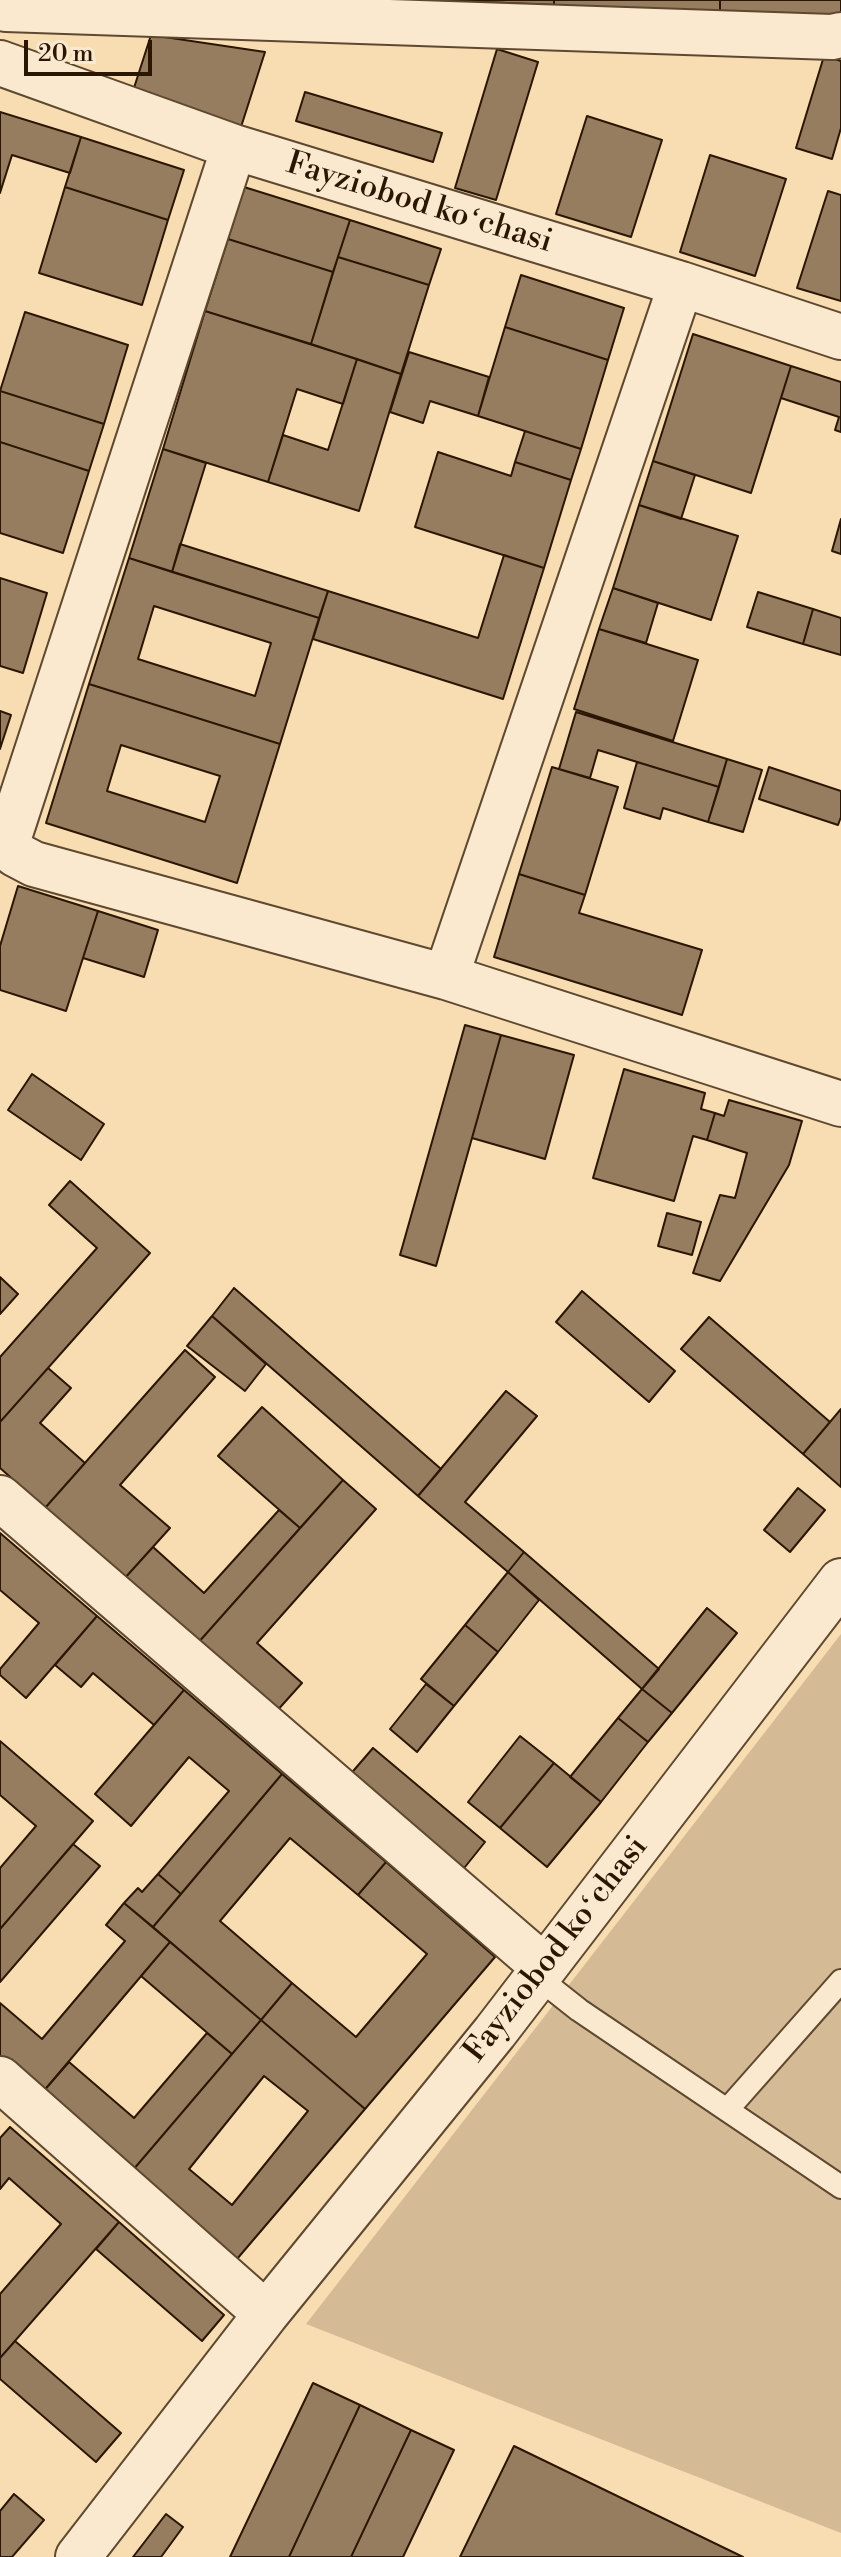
<!DOCTYPE html>
<html>
<head>
<meta charset="utf-8">
<style>
  body { margin:0 }
  #map { position:relative; width:841px; height:2557px; overflow:hidden; background:#f8ddb3; font-family:"Libre Bodoni",serif }
  canvas { display:block }
  .scale { position:absolute; left:24px; top:40px; width:128px; height:36px; box-sizing:border-box; border:4px solid #2b1603; border-top:0; padding-left:10px; font-size:24px; line-height:28px; white-space:nowrap; color:#2b1603; -webkit-text-stroke:6px #fae9ce; paint-order:stroke }
</style>
</head>
<body>
<div id="map">
<canvas width="841" height="2557"></canvas>
<div class="scale">20 m</div>
</div>
<script>
const c = document.querySelector('canvas').getContext('2d');
c.lineJoin = 'round';
function fillPath(path, color) {
  c.fillStyle = color;
  c.fill(path, 'evenodd');
}
function poly(rows) {
  const path = new Path2D();
  for (const r of rows) {
    path.moveTo(r[0], r[1]);
    for (let i = 2; i < r.length; i += 2) path.lineTo(r[i], r[i + 1]);
  }
  return path;
}
function strokePath(path, color, width, dash) {
  c.strokeStyle = color;
  c.lineWidth = width;
  c.lineCap = dash ? 'butt' : 'round';
  c.setLineDash(dash || []);
  c.stroke(path);
}
function label(font, color, halo, rows, align = 'center') {
  c.font = font + ' "Libre Bodoni",serif';
  c.lineWidth = 7;
  c.setLineDash([]);
  c.textBaseline = 'middle';
  c.strokeStyle = halo;
  c.fillStyle = color;
  for (const [text, x, y, turn = 0] of rows) {
    c.save();
    c.translate(x, y);
    c.rotate((+turn || 0) * Math.PI / 180);
    c.textAlign = isNaN(turn) ? turn : align;
    if (halo) c.strokeText(text, 0, 0);
    c.fillText(text, 0, 0);
    c.restore();
  }
}
fillPath(poly([
  [841,1634,841,2533,306,2324]
]), '#d5bb95');
const building = poly([
  [438,0,554,0,554,5,438,0],
  [554,0,720,0,720,14,554,5,554,0],
  [720,0,841,0,841,16,720,14,720,0],
  [151,35,265,52,241,127,133,91,151,35],
  [497,49,538,62,496,200,455,188,497,49],
  [824,56,841,61,841,128,832,159,796,148,824,56],
  [305,92,442,133,433,162,296,121,305,92],
  [0,112,81,137,70,173,12,155,0,193,0,112],
  [587,116,662,140,631,237,556,214,587,116],
  [81,137,184,170,168,220,65,187,81,137],
  [710,155,786,179,755,276,680,252,710,155],
  [65,187,168,220,142,305,39,273,65,187],
  [244,187,350,220,333,272,228,239,244,187],
  [828,191,841,195,841,301,797,288,828,191],
  [350,220,441,249,429,285,338,257,350,220],
  [228,239,333,272,311,344,205,311,228,239],
  [338,257,429,285,401,374,311,344,338,257],
  [521,275,624,308,608,360,505,327,521,275],
  [205,311,357,359,343,404,297,389,268,482,163,449,205,311],
  [25,312,128,345,104,424,0,391,25,312],
  [505,327,608,360,581,449,478,416,505,327],
  [693,334,791,366,751,493,653,461,693,334],
  [409,352,489,377,478,416,430,401,423,423,390,412,409,352],
  [357,359,401,374,359,511,268,482,283,435,328,450,357,359],
  [791,366,841,382,841,432,835,430,839,417,781,398,791,366],
  [0,391,104,424,89,471,0,442,0,391],
  [525,431,581,449,571,480,515,462,525,431],
  [0,442,89,471,63,553,0,533,0,442],
  [163,449,206,463,172,572,129,558,163,449],
  [438,452,511,476,515,462,571,480,544,568,415,527,438,452],
  [653,461,695,475,681,519,639,505,653,461],
  [639,505,738,536,711,620,613,588,639,505],
  [841,519,841,554,832,551,841,519],
  [180,544,328,591,319,618,172,572,180,544],
  [504,555,544,568,503,699,313,639,328,591,478,638,504,555],
  [129,558,319,618,280,744,89,684,129,558],
  [154,606,271,643,255,696,138,659,154,606],
  [0,578,47,593,23,673,0,666,0,578],
  [613,588,658,603,646,643,599,629,613,588],
  [758,592,813,609,803,644,747,627,758,592],
  [813,609,841,618,841,655,803,644,813,609],
  [599,629,698,660,673,741,574,709,599,629],
  [89,684,280,744,237,883,46,823,89,684],
  [121,745,220,776,205,822,107,791,121,745],
  [0,711,11,715,0,749,0,711],
  [576,712,727,759,719,787,598,750,590,778,559,769,576,712],
  [727,759,762,770,743,832,708,822,727,759],
  [637,762,719,787,708,822,663,808,660,819,624,808,637,762],
  [552,767,618,787,585,895,519,874,552,767],
  [769,767,841,791,841,817,838,825,759,799,769,767],
  [519,874,585,895,579,913,702,950,682,1015,494,957,519,874],
  [18,886,98,911,66,1011,0,990,0,946,18,886],
  [98,911,158,930,144,977,83,958,98,911],
  [465,1025,501,1035,436,1266,400,1255,465,1025],
  [501,1035,574,1055,545,1159,472,1138,501,1035],
  [624,1069,705,1093,701,1109,715,1113,707,1140,693,1136,674,1201,593,1178,624,1069],
  [32,1074,104,1124,81,1160,8,1110,32,1074],
  [729,1100,802,1121,789,1165,720,1281,693,1273,720,1195,735,1198,747,1153,707,1140,715,1113,724,1116,729,1100],
  [70,1181,150,1253,0,1422,0,1357,97,1248,49,1205,70,1181],
  [667,1213,701,1222,692,1255,658,1246,667,1213],
  [0,1277,18,1294,0,1314,0,1277],
  [234,1288,441,1469,418,1496,212,1316,234,1288],
  [582,1291,675,1371,649,1402,556,1322,582,1291],
  [212,1316,266,1364,245,1391,187,1346,212,1316],
  [709,1317,830,1422,803,1454,681,1349,709,1317],
  [185,1350,215,1377,120,1485,170,1528,124,1579,45,1508,185,1350],
  [48,1368,71,1388,40,1423,85,1463,45,1508,0,1468,0,1422,48,1368],
  [506,1391,537,1416,465,1502,524,1552,508,1572,418,1496,506,1391],
  [262,1407,343,1480,300,1528,218,1456,262,1407],
  [841,1409,841,1487,803,1454,841,1409],
  [343,1480,376,1509,257,1643,302,1683,275,1713,197,1644,343,1480],
  [798,1488,825,1510,790,1552,764,1530,798,1488],
  [279,1510,300,1528,197,1644,124,1579,153,1547,204,1593,279,1510],
  [0,1533,97,1616,26,1698,0,1675,0,1669,39,1623,0,1590,0,1533],
  [524,1552,659,1669,642,1689,508,1572,524,1552],
  [508,1572,539,1600,498,1652,465,1625,508,1572],
  [707,1608,737,1633,672,1713,642,1689,707,1608],
  [97,1616,184,1690,154,1725,93,1673,81,1687,55,1665,97,1616],
  [465,1625,498,1652,454,1706,421,1679,465,1625],
  [426,1684,454,1706,417,1752,390,1729,426,1684],
  [642,1689,672,1713,648,1742,618,1718,642,1689],
  [184,1690,282,1774,181,1894,158,1874,229,1791,189,1757,131,1826,95,1794,184,1690],
  [618,1718,648,1742,601,1802,570,1777,618,1718],
  [520,1736,554,1763,500,1828,468,1802,520,1736],
  [0,1741,93,1821,0,1929,0,1868,36,1826,0,1795,0,1741],
  [373,1748,485,1842,461,1872,348,1777,373,1748],
  [554,1763,601,1802,547,1867,500,1828,554,1763],
  [282,1774,386,1862,358,1895,290,1838,220,1921,292,1983,261,2020,153,1927,282,1774],
  [73,1844,100,1866,0,1982,0,1929,73,1844],
  [386,1862,495,1957,365,2109,261,2020,292,1983,356,2037,427,1954,358,1895,386,1862],
  [158,1874,181,1894,153,1927,124,1903,138,1888,142,1892,158,1874],
  [124,1903,170,1942,42,2093,0,2056,0,2003,42,2039,125,1941,106,1925,124,1903],
  [170,1942,261,2020,232,2054,141,1976,170,1942],
  [261,2020,365,2109,237,2259,133,2170,261,2020],
  [264,2076,308,2111,232,2205,189,2169,264,2076],
  [207,2033,232,2054,133,2170,42,2093,69,2062,134,2118,207,2033],
  [10,2127,119,2222,0,2358,0,2294,61,2224,9,2178,0,2189,0,2138,10,2127],
  [119,2222,224,2315,202,2341,96,2249,119,2222],
  [15,2341,121,2433,96,2462,0,2379,0,2358,15,2341],
  [313,2383,360,2405,289,2557,230,2557,313,2383],
  [360,2405,411,2430,351,2557,289,2557,360,2405],
  [411,2430,454,2450,403,2557,351,2557,411,2430],
  [514,2446,743,2557,460,2557,514,2446],
  [14,2494,44,2520,12,2557,0,2557,0,2511,14,2494],
  [166,2514,183,2527,161,2557,133,2557,166,2514]
]);
fillPath(building, '#967d5f');
strokePath(building, '#2b1603', 2);
const lane = poly([
  [536,1976,579,2010,841,2187],
  [727,2110,841,1981]
]);
const street = poly([
  [6,9,832,37,841,35],
  [0,63,234,147,681,284,841,337],
  [234,147,9,837,9,846,15,854,34,864,446,977,841,1104],
  [446,977,681,284],
  [0,1498,544,1967],
  [0,2079,266,2314],
  [78,2557,266,2314,495,2032,841,1581]
]);
strokePath(lane, '#5e482f', 26);
strokePath(street, '#5e482f', 48);
strokePath(lane, '#fae9ce', 22);
strokePath(street, '#fae9ce', 44);
label('32px', '#2b1603', '#fae9ce', [
  ["Fayziobod koʻchasi",419,204,17],
  ["Fayziobod koʻchasi",557,1950,-52]
]);
</script>
</body>
</html>
